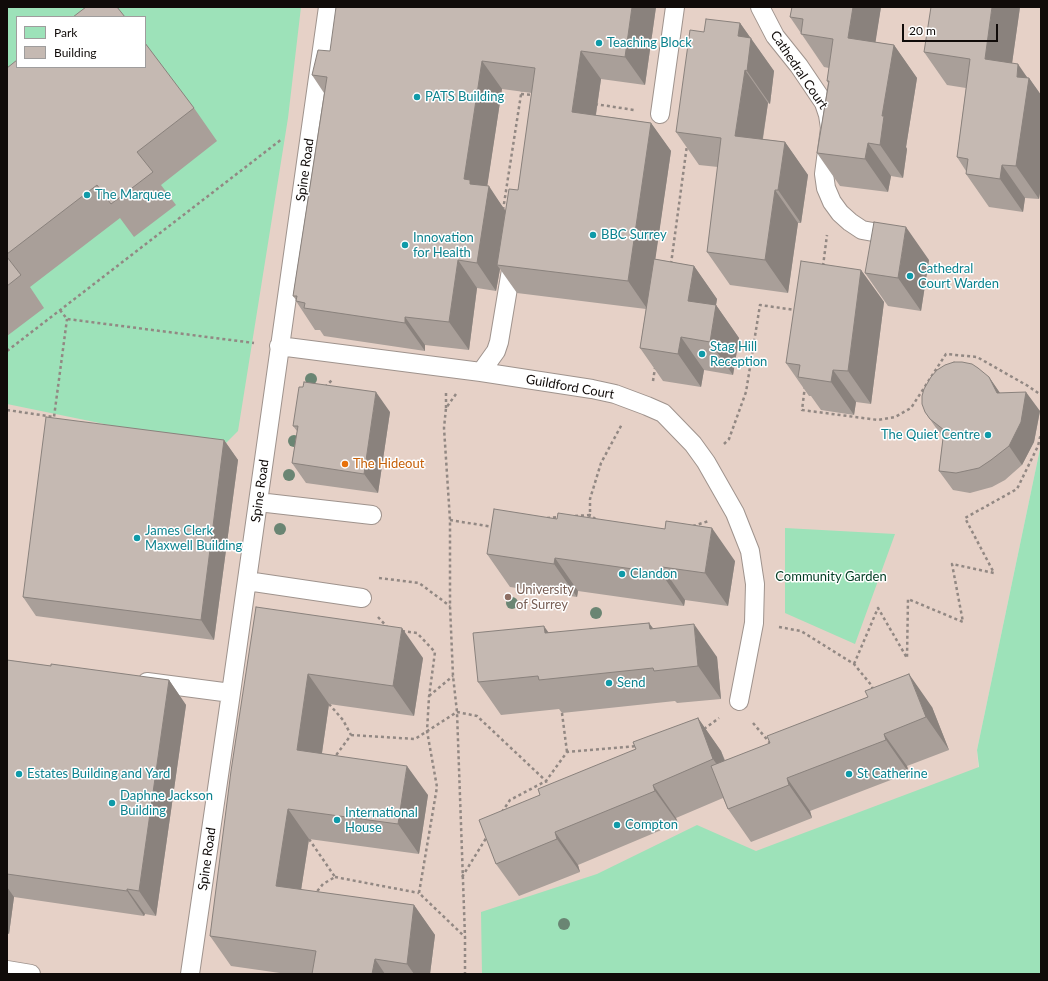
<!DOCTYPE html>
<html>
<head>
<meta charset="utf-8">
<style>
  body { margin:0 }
  #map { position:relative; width:1048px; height:981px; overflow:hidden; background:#ebded7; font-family:Lato,sans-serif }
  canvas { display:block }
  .frame { position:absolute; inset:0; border:8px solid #100b09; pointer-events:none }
  .legend { position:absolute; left:16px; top:16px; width:130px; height:52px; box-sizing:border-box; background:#fff; border:1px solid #9f9d9d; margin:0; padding:5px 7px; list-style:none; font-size:12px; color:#100b09 }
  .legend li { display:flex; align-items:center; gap:8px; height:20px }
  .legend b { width:20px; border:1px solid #9f9d9d }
  .scale { position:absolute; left:902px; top:24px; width:96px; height:18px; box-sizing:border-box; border:2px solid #100b09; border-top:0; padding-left:5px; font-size:12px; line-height:14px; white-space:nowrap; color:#100b09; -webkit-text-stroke:3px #fff; paint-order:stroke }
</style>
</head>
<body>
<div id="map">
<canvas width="1048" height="981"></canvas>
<div class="frame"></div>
<ul class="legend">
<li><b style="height:11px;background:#9de2b9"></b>Park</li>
<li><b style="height:11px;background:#c5b9b2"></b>Building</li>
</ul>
<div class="scale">20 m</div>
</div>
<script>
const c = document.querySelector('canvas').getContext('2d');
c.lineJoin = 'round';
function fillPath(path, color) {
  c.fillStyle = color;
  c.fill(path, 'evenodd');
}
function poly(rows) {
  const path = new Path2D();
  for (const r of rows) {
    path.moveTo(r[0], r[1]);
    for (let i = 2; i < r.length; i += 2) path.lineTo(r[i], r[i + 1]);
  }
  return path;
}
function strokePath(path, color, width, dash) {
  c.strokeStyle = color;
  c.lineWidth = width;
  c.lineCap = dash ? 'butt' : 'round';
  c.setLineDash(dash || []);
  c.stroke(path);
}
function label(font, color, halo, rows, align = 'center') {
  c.font = font + ' Lato,sans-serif';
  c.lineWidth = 3;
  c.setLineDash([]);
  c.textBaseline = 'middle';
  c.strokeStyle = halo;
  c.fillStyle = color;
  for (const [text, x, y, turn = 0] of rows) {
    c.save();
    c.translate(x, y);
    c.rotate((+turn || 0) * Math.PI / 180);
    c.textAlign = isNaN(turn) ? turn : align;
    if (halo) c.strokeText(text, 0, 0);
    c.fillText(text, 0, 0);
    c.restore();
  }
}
fillPath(poly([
  [7,7,1041,7,1041,444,977,750,990,904,977,974,7,974],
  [17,17,145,17,145,67,17,67]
]), '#e6d1c7');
fillPath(poly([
  [7,7,301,7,288,118,238,431,221,448,7,404],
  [17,17,145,17,145,67,17,67],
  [1041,444,1041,974,482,974,481,912,597,874,697,825,756,851,979,767,977,750],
  [785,528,895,534,855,644,785,613]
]), '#9de2b9');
const service = poly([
  [760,7,775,36,799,66,824,103,828,115,830,128,824,174,826,188,832,202,840,213,850,222,862,230,895,236],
  [660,114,675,7],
  [279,346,481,372,592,389,615,394,647,406,663,413,693,444,706,462,735,513,750,551,755,584,754,623,739,701],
  [481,372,496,351,499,342,513,258],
  [258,502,372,515],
  [247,581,362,598],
  [147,682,231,693],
  [7,970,31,974],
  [190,974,231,693,328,7]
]);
strokePath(service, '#9f938d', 20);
strokePath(poly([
  [521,94,535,95],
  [595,104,634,110],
  [503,210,522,88],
  [671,264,687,145],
  [823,266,827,235],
  [60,310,67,319,254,343],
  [7,351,282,139],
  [653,381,655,368],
  [805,386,802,410,878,420,895,417,911,408,946,354,977,357,1028,386,1041,395],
  [325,387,333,379],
  [456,394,446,408,444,428,450,520,450,606,453,676,457,712,465,937,465,974],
  [446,408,446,393],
  [7,410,54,417,67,319],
  [724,444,729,439,746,392,760,305,795,310],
  [575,516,590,515,590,499,601,463,622,424],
  [589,517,590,515,597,520],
  [547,518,560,517],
  [450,520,493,527],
  [693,526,709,521],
  [379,578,419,583,450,606],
  [378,617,388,628],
  [779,627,801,631,854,664,872,686,873,691],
  [402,631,417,633,435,652,429,697,427,731,437,787,419,893,465,937],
  [854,664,878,608,907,658,908,599,963,622,952,564,994,573,965,518,1017,489,1038,446,1041,433],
  [429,696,453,676],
  [329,704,343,720,351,735,334,758],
  [562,713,567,752],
  [753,723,770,743],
  [704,729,719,718],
  [351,735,415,739,457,712,477,716,546,781,547,787],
  [502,812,510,800,546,781,567,752,637,746],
  [309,839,335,877,323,884,315,894],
  [335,877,419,893],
  [462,877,488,835]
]), '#928883', 2.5, [3, 3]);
strokePath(service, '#fff', 18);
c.fillStyle = '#6a8573';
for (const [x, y] of [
  [311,379],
  [294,441],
  [289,475],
  [280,529],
  [512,603],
  [596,613],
  [564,924]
]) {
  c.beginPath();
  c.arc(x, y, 6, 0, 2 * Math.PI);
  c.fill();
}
fillPath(poly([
  [656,7,645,85,601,79,596,115,651,123,671,151,655,259,694,266,717,299,716,305,739,338,733,375,704,370,701,387,663,381,640,348,646,309,517,293,500,269,496,291,477,288,469,350,425,345,425,351,324,336,320,330,315,330,296,301,296,300,293,296,324,93,312,75,330,51],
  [502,89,532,93,518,190,506,211,487,186],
  [792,7,881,7,875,42,894,45,917,78,906,147,907,149,903,178,891,176,888,192,840,186,817,153,828,83,827,81,829,68,824,67,790,17],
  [1020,7,1012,63,1028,78,1029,78,1041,95,1041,186,1039,199,1025,198,1023,212,989,207,966,174,966,171,957,157,966,88,947,85,924,52],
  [740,23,774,71,770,104,768,103,763,139,785,142,808,175,801,223,798,223,788,293,730,285,707,252,718,167,699,165,676,132,704,32],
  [7,68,194,108,217,141,161,185,176,205,134,237,120,218,30,287,44,308,7,336],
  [929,260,921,311,888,306,865,273],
  [861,270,884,302,871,404,856,402,854,415,821,410,811,396,809,396,786,363],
  [989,377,1000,393,1040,411,1034,442,1022,465,1005,480,992,487,970,493,953,490,939,471,943,438,925,412],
  [390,412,378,493,306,483,292,463,297,431,293,426],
  [224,440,238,460,214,640,36,616,23,597],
  [487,554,735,561,728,606,685,600,684,606,578,591,577,597,510,587],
  [256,607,423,658,414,716,329,704,322,753,428,795,419,854,309,839,301,890,414,905,435,935,430,974,287,974,231,966,210,936],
  [649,623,653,628,717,657,721,699,677,703,675,701,562,713,559,709,501,715,478,682,549,633],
  [7,660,51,666,169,680,186,705,156,916,145,914,144,916,14,897,9,934,7,934],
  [932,707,949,750,907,766,909,773,810,811,812,818,751,842,728,809,723,798,676,818,678,823,578,865,580,872,519,896,496,864,540,795,636,749,698,718,721,751,725,760]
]), '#a99f99');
fillPath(poly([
  [632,7,656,7,645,85,625,57],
  [853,7,881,7,871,71,848,38],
  [992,7,1020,7,1008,92,985,59],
  [740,23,774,71,770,104,747,71,738,36],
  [894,45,917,78,906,147,907,149,903,178,880,145,882,116],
  [581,51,601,79,592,140,572,112],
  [482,61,502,89,485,201,489,186,508,215,497,265,500,269,496,291,477,263,464,179],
  [1018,64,1029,80,1029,78,1041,95,1041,186,1039,199,1016,166,1017,77],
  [745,70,768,103,758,169,735,136],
  [651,123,671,151,648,310,628,281],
  [785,142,808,175,801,223,778,190],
  [868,143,891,176,888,192,865,159],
  [1002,165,1025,198,1023,212,1000,179],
  [775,190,798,223,788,293,765,260],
  [906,227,929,260,921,311,898,278],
  [458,260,477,288,469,350,449,322],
  [694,266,717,299,711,334,688,301],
  [861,270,884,302,871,404,848,371],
  [716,305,739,338,733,375,710,342],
  [405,317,425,345,425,351,405,323],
  [681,337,704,370,701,387,678,354],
  [833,370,856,402,854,415,831,382],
  [989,377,1002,396,997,393],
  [376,392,390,412,378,493,364,474],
  [1026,392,1040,411,1034,442,1022,465,1009,446],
  [224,440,238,460,214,640,201,620],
  [712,528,735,561,728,606,705,573],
  [555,558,578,591,577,597,554,564],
  [662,567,685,600,684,606,661,573],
  [649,623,672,656,650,629],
  [694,624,717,657,721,699,698,666],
  [544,626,567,659,545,633],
  [402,628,423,658,414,716,393,686],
  [308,674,329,704,318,780,297,750],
  [909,674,932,707,949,750,926,717],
  [169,680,186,705,156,916,139,891],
  [698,718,721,751,736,792,713,759],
  [884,734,907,766,909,773,886,740],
  [407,766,428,795,419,854,398,824],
  [787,778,810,811,812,818,789,785],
  [653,785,676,818,678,823,655,791],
  [288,809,309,839,297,916,276,886],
  [555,832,578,865,580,872,557,839],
  [7,887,14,897,9,934,7,931],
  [127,889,145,914,144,916,127,891],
  [414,905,435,935,430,974,414,974,407,964],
  [375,959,385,974,372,974]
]), '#8a827d');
const building = poly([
  [86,7,117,7,125,17,73,17,86,7],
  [336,7,632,7,625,57,581,51,572,112,651,123,628,281,497,265,509,189,518,190,535,68,482,61,464,179,470,180,470,184,489,186,477,263,458,260,449,322,405,317,405,323,304,308,305,303,296,301,297,296,293,296,327,77,312,75,318,50,330,51,336,7],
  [792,7,853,7,848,38,894,45,882,116,884,116,880,145,868,143,865,159,817,153,829,81,827,81,833,39,801,34,803,19,790,17,792,7],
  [931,7,992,7,985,59,1018,64,1017,77,1029,78,1016,166,1002,165,1000,179,966,174,968,159,957,157,970,59,924,52,931,7],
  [706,19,740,23,738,36,751,38,747,71,745,70,735,136,785,142,778,190,775,190,765,260,707,252,721,138,676,132,690,30,704,32,706,19],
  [145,43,194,108,137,152,153,172,111,204,97,185,7,254,7,68,17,60,17,67,145,67,145,43],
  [874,222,906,227,898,278,865,273,874,222],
  [7,257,21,275,7,286,7,257],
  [654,259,694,266,688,301,716,305,710,342,681,337,678,354,640,348,654,259],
  [801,261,861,270,848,371,833,370,831,382,798,377,800,365,786,363,801,261],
  [954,362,962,362,972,364,978,368,989,377,997,393,1026,392,1021,422,1009,446,991,460,979,468,956,473,939,471,944,430,930,419,925,412,922,404,922,396,924,389,931,377,937,370,945,365,954,362],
  [304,382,376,392,364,474,292,463,298,426,293,426,299,387,303,387,304,382],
  [46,417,224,440,201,620,23,597,46,417],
  [494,509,557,519,558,513,665,529,666,521,712,528,705,573,662,567,661,573,555,558,554,564,487,554,494,509],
  [256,607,402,628,393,686,308,674,297,750,407,766,398,824,288,809,276,886,414,905,407,964,375,959,372,974,312,974,316,951,210,936,231,771,256,607],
  [649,623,650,629,694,624,698,666,654,671,653,668,539,680,538,676,478,682,473,633,544,626,545,633,649,623],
  [7,660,51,666,51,664,169,680,139,891,127,889,127,891,7,874,7,660],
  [909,674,926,717,884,734,886,740,787,778,789,785,728,809,711,766,770,743,767,736,868,697,865,691,909,674],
  [698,718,713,759,653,785,655,791,555,832,557,839,496,864,479,820,540,795,538,789,636,749,633,742,698,718]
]);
fillPath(building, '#c5b9b2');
strokePath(building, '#8a827d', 1);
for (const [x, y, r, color] of [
  [599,43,4,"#0f9aa8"],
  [417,97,4,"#0f9aa8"],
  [87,195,4,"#0f9aa8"],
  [593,235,4,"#0f9aa8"],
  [405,245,4,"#0f9aa8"],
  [910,276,4,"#0f9aa8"],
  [702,354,4,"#0f9aa8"],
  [988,435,4,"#0f9aa8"],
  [345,464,4,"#e8710a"],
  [137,538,4,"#0f9aa8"],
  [622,574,4,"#0f9aa8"],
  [508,597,4,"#8d6e63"],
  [609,683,4,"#0f9aa8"],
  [19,774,4,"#0f9aa8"],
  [849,774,4,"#0f9aa8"],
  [112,803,4,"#0f9aa8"],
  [337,820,4,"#0f9aa8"],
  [617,825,4,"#0f9aa8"]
]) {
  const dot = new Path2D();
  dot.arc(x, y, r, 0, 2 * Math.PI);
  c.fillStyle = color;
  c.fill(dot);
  strokePath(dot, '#fff', 1.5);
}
label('13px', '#0d838f', '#fff', [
  ["Teaching Block",607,43],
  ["PATS Building",425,97],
  ["The Marquee",95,195],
  ["BBC Surrey",601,235],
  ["Innovation",413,238],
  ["for Health",413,253],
  ["Cathedral",918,269],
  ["Court Warden",918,284],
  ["Stag Hill",710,347],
  ["Reception",710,362],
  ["The Quiet Centre",980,435,"right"],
  ["James Clerk",145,531],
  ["Maxwell Building",145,546],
  ["Clandon",630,574],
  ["Send",617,683],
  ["Estates Building and Yard",27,774],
  ["St Catherine",857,774],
  ["Daphne Jackson",120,796],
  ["Building",120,811],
  ["International",345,813],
  ["House",345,828],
  ["Compton",625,825]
], 'left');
label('13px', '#100b09', '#fff', [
  ["Cathedral Court",799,70,56],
  ["Spine Road",305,170,-82],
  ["Guildford Court",570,387,10],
  ["Spine Road",260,491,-82],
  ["Spine Road",207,859,-82]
]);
label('13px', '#c56008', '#fff', [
  ["The Hideout",353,464]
], 'left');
label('13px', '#003c22', '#fff', [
  ["Community Garden",831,577]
]);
label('13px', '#785e54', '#fff', [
  ["University",516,590],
  ["of Surrey",516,605]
], 'left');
</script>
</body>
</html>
